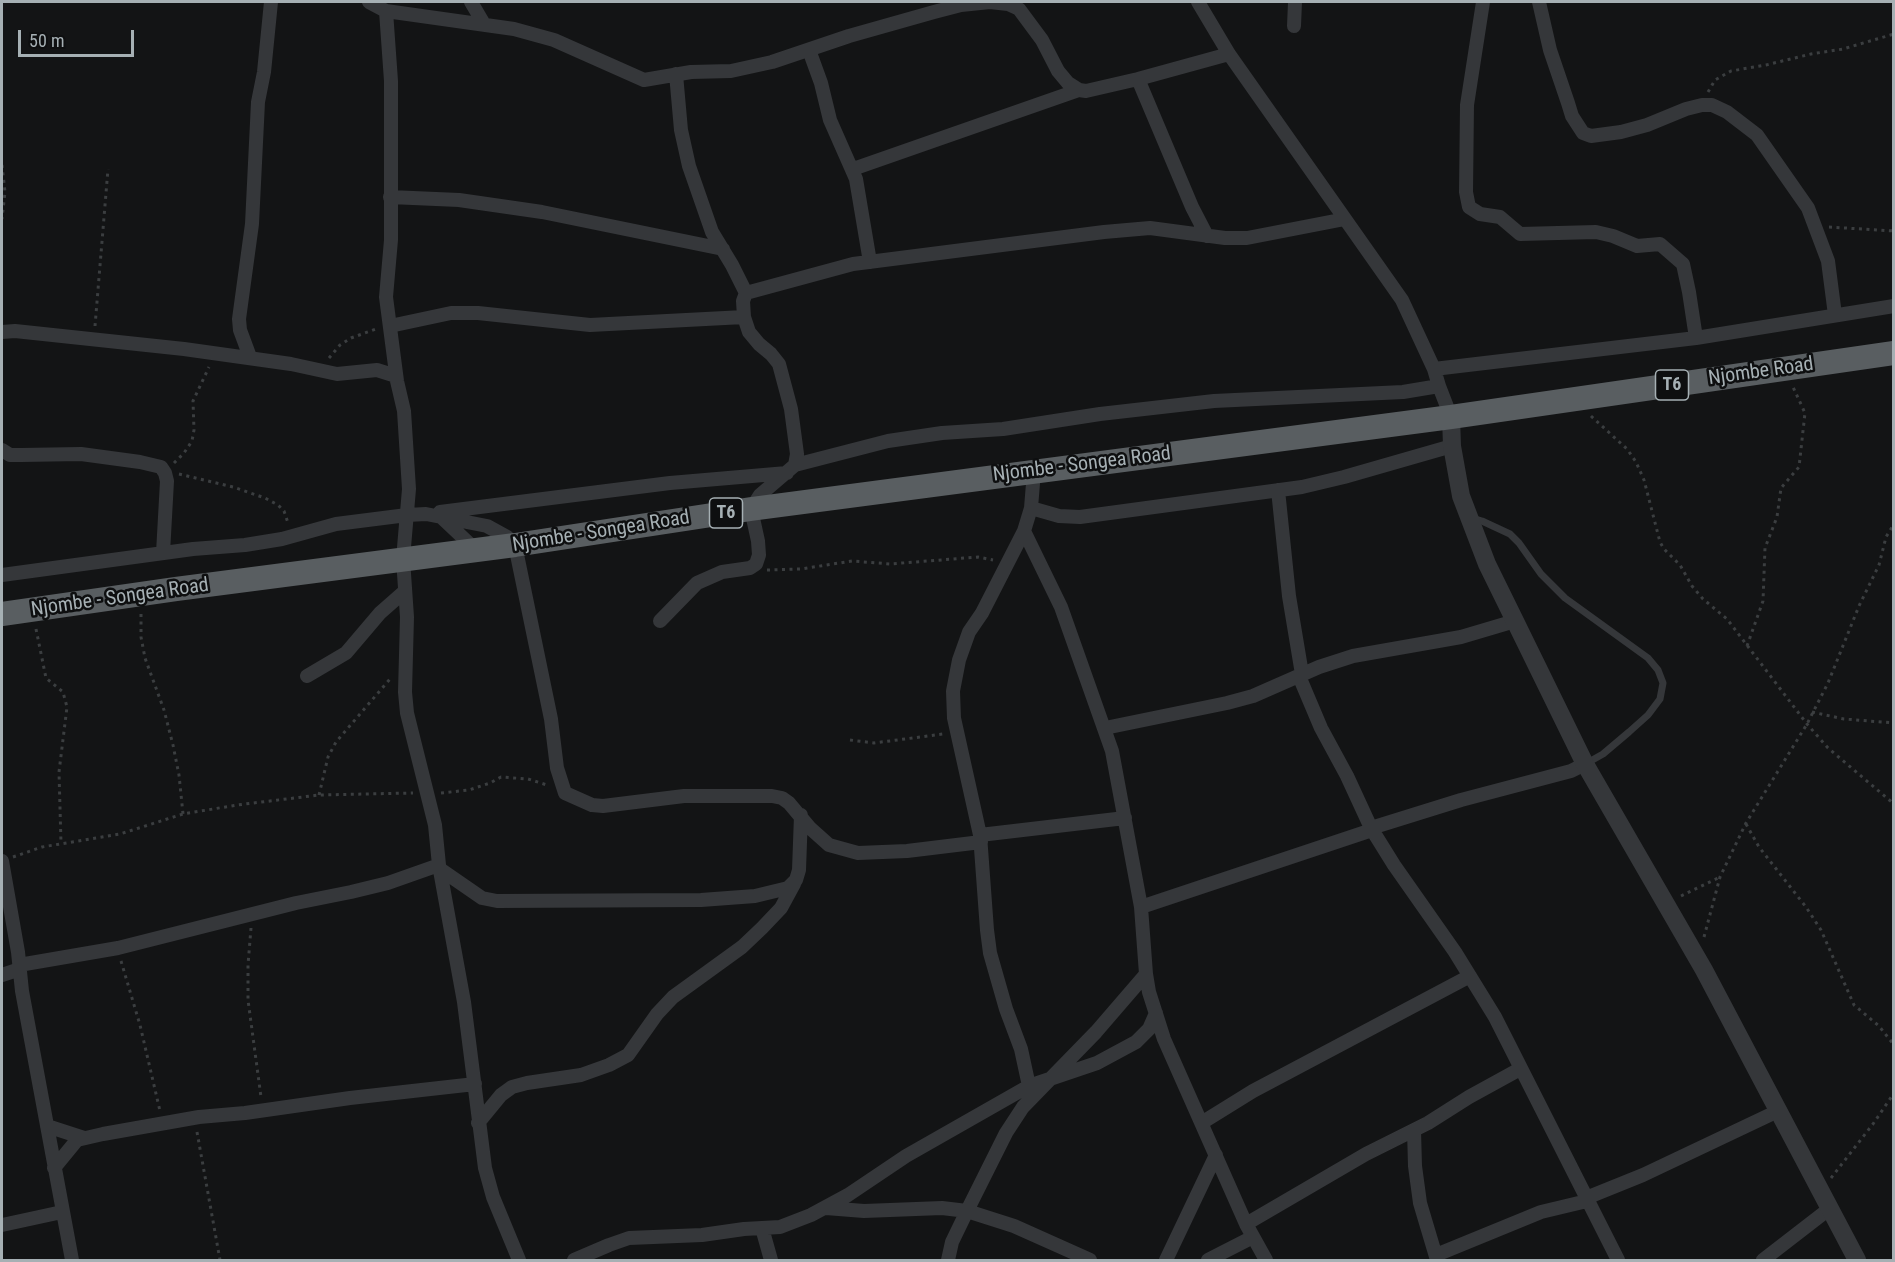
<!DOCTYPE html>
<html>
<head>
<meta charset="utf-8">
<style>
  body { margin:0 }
  #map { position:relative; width:1895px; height:1262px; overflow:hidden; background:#131415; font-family:"Roboto Condensed",sans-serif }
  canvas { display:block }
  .frame { position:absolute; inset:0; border:3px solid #a6b0b4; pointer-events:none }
  .scale { position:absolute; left:18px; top:30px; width:116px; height:27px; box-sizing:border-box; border:3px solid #a6b0b4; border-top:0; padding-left:8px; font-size:18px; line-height:21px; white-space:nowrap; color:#a6b0b4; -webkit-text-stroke:4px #0e0f10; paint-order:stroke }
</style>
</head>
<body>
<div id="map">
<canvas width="1895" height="1262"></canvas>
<div class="frame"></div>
<div class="scale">50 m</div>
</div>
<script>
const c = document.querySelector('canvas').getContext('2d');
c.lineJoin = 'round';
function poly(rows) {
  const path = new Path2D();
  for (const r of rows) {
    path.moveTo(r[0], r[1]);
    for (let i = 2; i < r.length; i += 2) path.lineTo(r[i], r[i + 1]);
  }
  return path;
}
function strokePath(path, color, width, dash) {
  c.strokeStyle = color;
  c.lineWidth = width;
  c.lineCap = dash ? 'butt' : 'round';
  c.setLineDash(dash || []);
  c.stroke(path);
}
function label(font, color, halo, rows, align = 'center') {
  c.font = font + ' "Roboto Condensed",sans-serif';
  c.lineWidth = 5;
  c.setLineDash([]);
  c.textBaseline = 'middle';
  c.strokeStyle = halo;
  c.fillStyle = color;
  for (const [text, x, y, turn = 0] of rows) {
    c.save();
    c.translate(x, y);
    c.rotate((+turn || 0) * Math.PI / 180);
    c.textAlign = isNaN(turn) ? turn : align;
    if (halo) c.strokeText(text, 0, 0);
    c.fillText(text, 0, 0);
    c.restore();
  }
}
strokePath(poly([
  [1708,92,1715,80,1731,71,1766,65,1811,54,1843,49,1894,34],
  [2,165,5,192,2,219],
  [1829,227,1894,231],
  [95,326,108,169],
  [329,358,340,345,351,338,376,329],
  [1591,416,1627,449,1636,462,1644,480,1660,542,1664,549,1680,565,1692,586,1703,599,1727,619,1807,724,1828,748,1894,804],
  [174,463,184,453,192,441,194,430,193,401,209,367],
  [179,474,233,487,265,498,278,505,284,511,288,523],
  [767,570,801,569,852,561,890,564,978,557,993,560],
  [141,614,141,637,145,658,164,710,173,745,179,775,183,814],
  [36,629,46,678,63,692,67,707,59,772,61,843],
  [1747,646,1763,601,1765,548,1777,517,1781,488,1799,467,1805,413,1793,387],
  [1812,712,1844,719,1894,723],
  [850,740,874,743,943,734],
  [441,793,469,790,490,783,501,777,528,779,547,785],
  [319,795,328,757,336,742,390,679],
  [1746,824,1759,847,1806,907,1821,930,1854,1005,1879,1026,1894,1045],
  [13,857,42,847,120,834,183,814,237,805,319,795,413,793],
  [1681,896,1720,877],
  [251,928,248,965,248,1000,261,1097],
  [1704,937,1720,877,1746,823,1807,724,1828,683,1859,606,1879,565,1886,537,1894,524],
  [121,961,140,1025,160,1111],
  [197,1132,220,1260],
  [1831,1178,1873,1124,1894,1093]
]), '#3b3e40', 3, [3, 4.5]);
strokePath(poly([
  [1472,518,1482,521,1510,534,1519,543,1541,574,1565,598,1648,658,1658,670,1663,683,1660,699,1648,715,1629,732,1603,754,1587,763]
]), '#35373a', 7);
strokePath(poly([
  [369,2,386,11,514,29,554,40,644,80,691,72,731,71,772,62,849,36,934,12,961,5,990,2,1008,4,1019,9,1042,40,1058,71,1068,83,1079,90,1086,91,1138,79,1229,54],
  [471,2,484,24],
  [1198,2,1229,54,1402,300,1434,369,1439,386,1451,417],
  [1483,2,1467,105,1466,192,1469,207,1480,214,1500,217,1520,234,1596,232,1613,236,1637,246,1660,244,1683,264,1689,292,1696,338],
  [1539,2,1550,50,1568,103,1572,116,1583,133,1591,136,1621,132,1647,125,1686,109,1702,105,1712,105,1727,112,1757,135,1808,208,1828,261,1835,315],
  [386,11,391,81,391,240,386,297,397,381,404,411,409,489,403,559,407,617,405,692,407,713,435,825,439,865,464,1002,485,1168,493,1197,519,1260],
  [1294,26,1295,2],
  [809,50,821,83,830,120,856,179,870,262],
  [1138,79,1192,207,1207,236],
  [853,169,1079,90],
  [390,197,459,200,542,212,723,249],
  [746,293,853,264,1104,232,1150,228,1225,238,1247,238,1345,219],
  [390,326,451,313,478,313,590,325,744,317],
  [2,332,15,331,184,349,291,364,337,374,377,370,396,376],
  [250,357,240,330,239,319,252,224,258,102,264,72,271,2],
  [1434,369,1696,338,1894,306],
  [2,450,10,455,21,455,81,454,140,462,161,467,165,473,167,481,163,553],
  [795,465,888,441,942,433,1003,429,1100,414,1214,401,1403,392,1439,386],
  [1278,490,1289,596,1302,674],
  [1031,508,1059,516,1080,517,1302,487,1344,477,1452,446],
  [440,512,670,483,787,473],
  [440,516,475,549],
  [1024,531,1061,607,1112,751,1141,907,1146,974,1149,992,1164,1039,1246,1224,1266,1260],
  [2,575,193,549,245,545,282,539,336,524,407,515,426,514,487,526,507,537,515,545,551,719,557,768,565,793,592,805,603,806,684,796,772,796,782,798,789,803,810,828,829,845,858,853,907,851,981,842],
  [660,621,697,583,722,572,750,568,756,564,759,555,758,541,751,509,760,495,795,465,797,454,791,409,779,364,771,354,759,344,749,332,744,317,743,301,746,293,732,265,712,232,689,166,681,130,676,74],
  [307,676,346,653,380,613,405,591],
  [1299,676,1321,728,1347,776,1371,828,1394,865,1455,952,1495,1017,1618,1260],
  [1105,728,1227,703,1253,696,1319,667,1353,656,1461,637,1515,621],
  [1371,828,1461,800,1571,771,1585,764],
  [980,835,1125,818],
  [2,861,18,952,22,991,72,1260],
  [440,869,482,898,497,901,701,900,755,896,788,888,796,880,799,870,801,815],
  [1141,907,1372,830],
  [19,965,118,948,296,903,351,892,388,883,439,865],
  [2,975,20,969],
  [1029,1086,1021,1049,1006,1009,990,953,987,930,980,835,954,718,953,691,959,660,969,632,982,613,1024,531,1031,508,1034,471],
  [1203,1122,1253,1091,1470,976],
  [478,1123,501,1095,512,1087,527,1083,581,1075,609,1065,628,1055,657,1014,673,997,742,947,762,928,781,908,794,884],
  [47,1126,84,1138],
  [1414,1130,1415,1166,1420,1203,1437,1260],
  [54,1168,77,1140,103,1134,199,1117,245,1113,350,1098,475,1084],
  [1586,1198,1643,1175,1778,1111],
  [826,1208,864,1211,942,1208,967,1211,1014,1226,1090,1260],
  [1246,1224,1366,1154,1428,1123,1469,1097,1520,1069],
  [2,1225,62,1212],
  [762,1228,771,1260],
  [1436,1255,1541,1212,1587,1201],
  [574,1260,609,1245,629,1238,702,1235,744,1229,780,1227,811,1215,848,1195,906,1156,1029,1086,1097,1063,1136,1042,1149,1029,1156,1013],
  [948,1260,952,1242,967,1211,1006,1133,1023,1107,1096,1032,1146,974],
  [1166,1260,1216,1155],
  [1208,1260,1253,1237],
  [1763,1260,1829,1209]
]), '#35373a', 14);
strokePath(poly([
  [1451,417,1452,446,1461,496,1487,564,1515,621,1585,764,1704,970,1857,1260]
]), '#35373a', 18);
strokePath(poly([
  [2,614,176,589,515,545,751,509,1451,417,1894,353]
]), '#595e61', 24);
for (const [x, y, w] of [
  [1672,385,33],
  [726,513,33]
]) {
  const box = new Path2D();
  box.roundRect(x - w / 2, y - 15, w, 30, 4.5);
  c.fillStyle = '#0e0f10';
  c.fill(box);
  strokePath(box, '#a6b0b4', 1.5);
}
label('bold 18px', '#a6b0b4', null, [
  ["T6",1672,385],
  ["T6",726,513]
]);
label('20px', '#a6b0b4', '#0e0f10', [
  ["Njombe Road",1761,372,-8],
  ["Njombe - Songea Road",1082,465,-7],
  ["Njombe - Songea Road",601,532,-9],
  ["Njombe - Songea Road",120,598,-8]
]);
</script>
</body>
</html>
